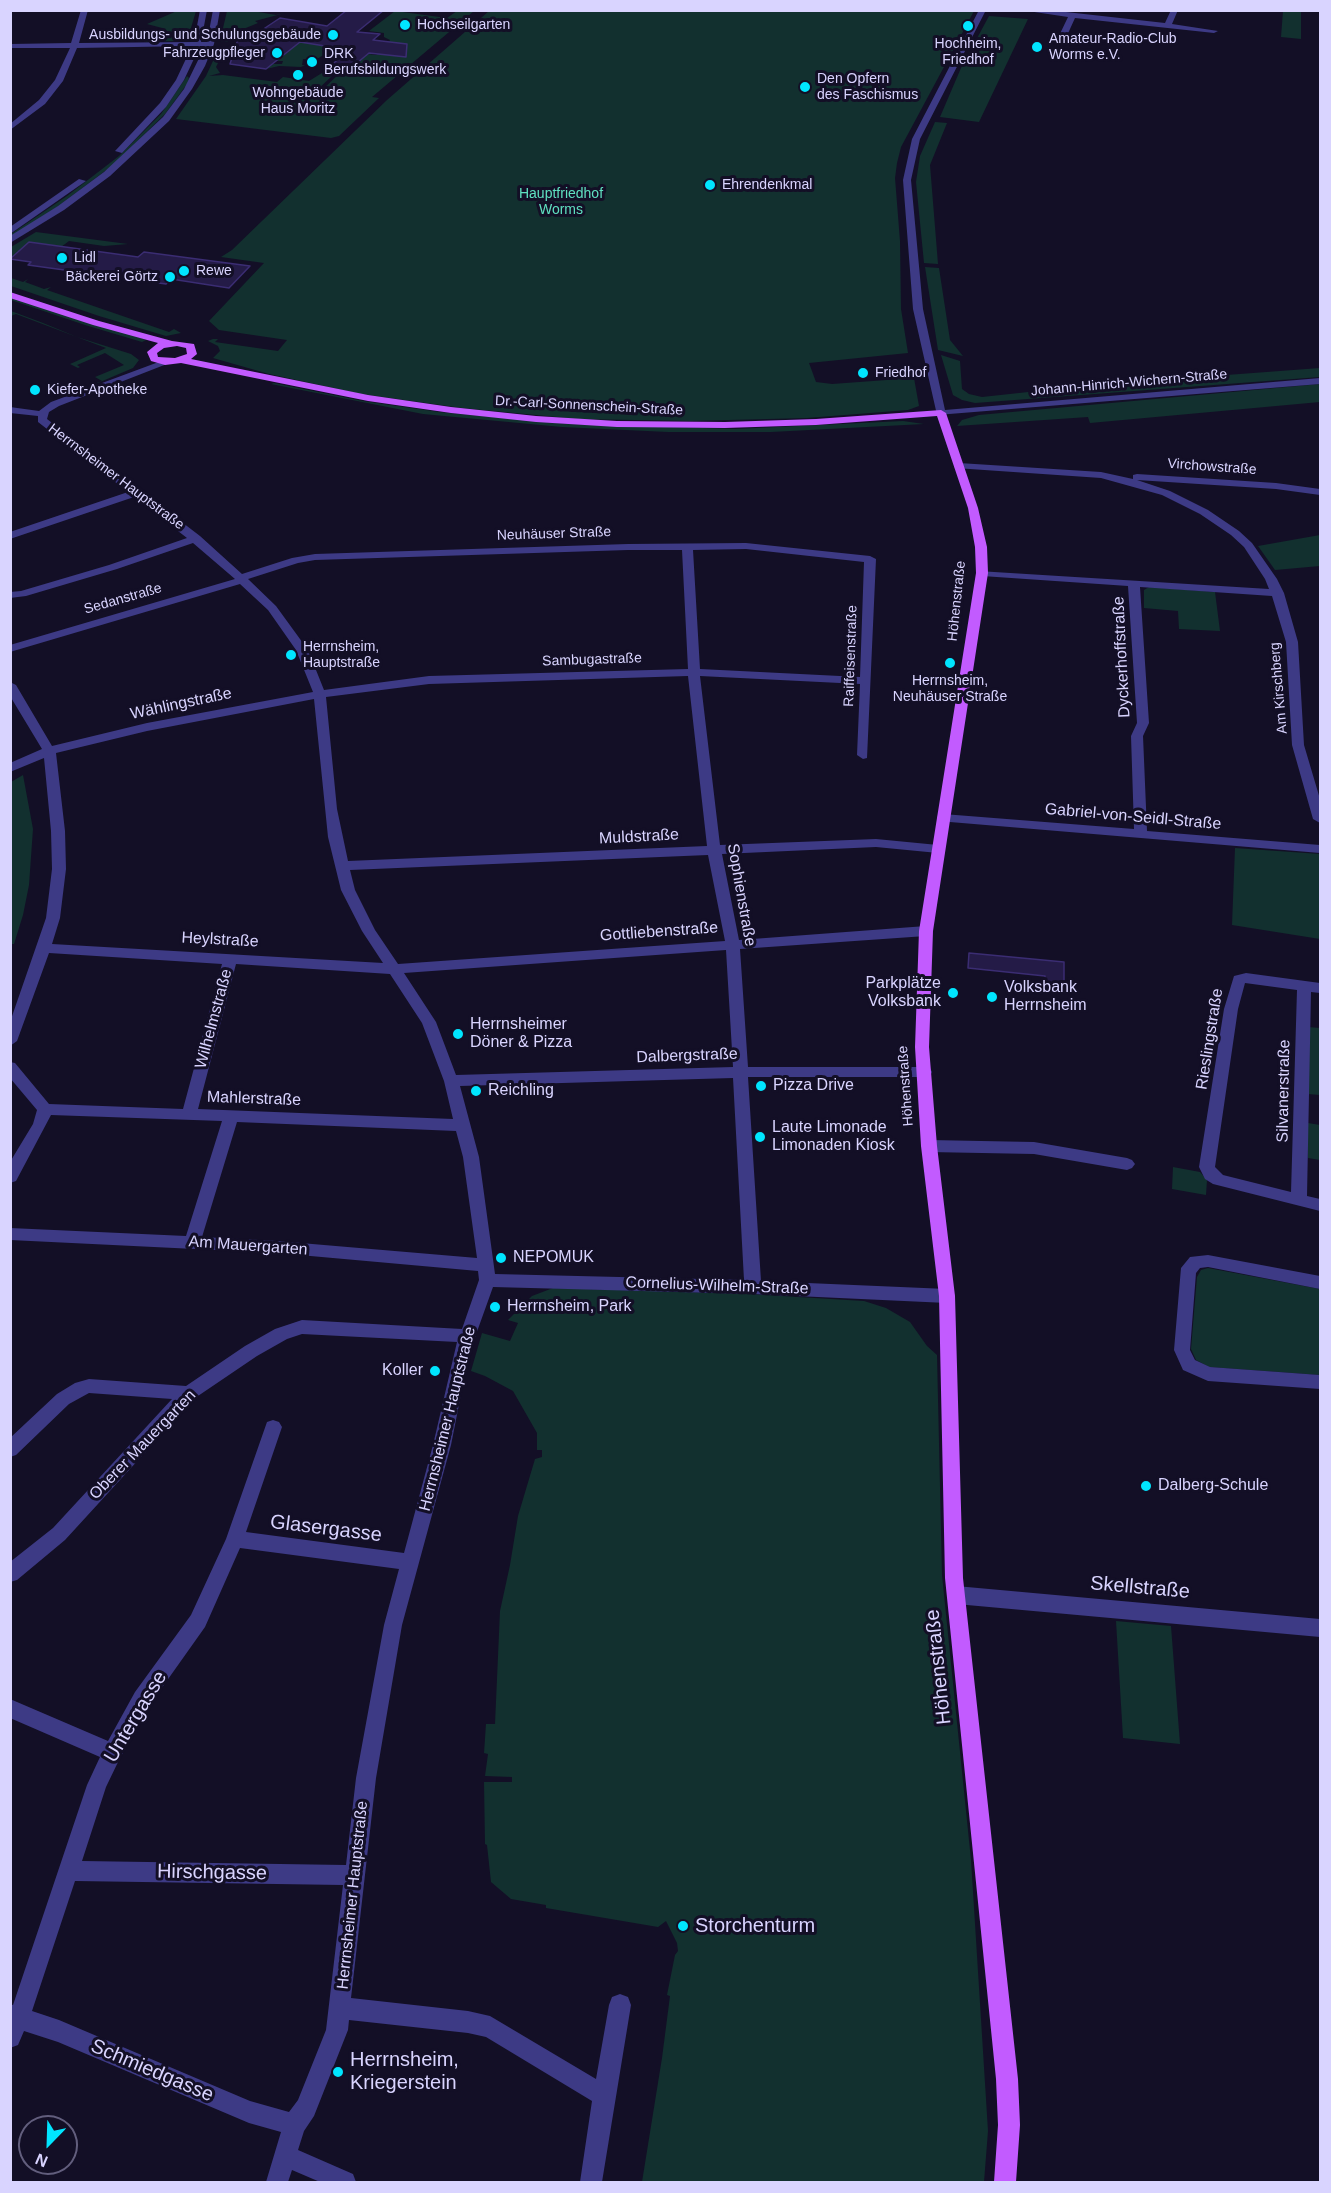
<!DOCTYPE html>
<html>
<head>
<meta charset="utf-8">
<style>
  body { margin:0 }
  #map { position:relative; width:1331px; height:2193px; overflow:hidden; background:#130f26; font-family:Arial,sans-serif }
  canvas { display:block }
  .frame { position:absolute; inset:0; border:12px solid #d9d4ff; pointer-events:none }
  .north { position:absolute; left:18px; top:2115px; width:60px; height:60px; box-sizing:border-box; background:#130f26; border:2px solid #625e7d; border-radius:50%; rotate:203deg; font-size:16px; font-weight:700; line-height:24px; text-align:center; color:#d9d4ff }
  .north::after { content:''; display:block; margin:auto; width:21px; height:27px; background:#00e5ff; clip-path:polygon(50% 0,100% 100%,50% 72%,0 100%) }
</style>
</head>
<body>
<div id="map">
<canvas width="1331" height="2193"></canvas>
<div class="frame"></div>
<div class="north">N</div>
</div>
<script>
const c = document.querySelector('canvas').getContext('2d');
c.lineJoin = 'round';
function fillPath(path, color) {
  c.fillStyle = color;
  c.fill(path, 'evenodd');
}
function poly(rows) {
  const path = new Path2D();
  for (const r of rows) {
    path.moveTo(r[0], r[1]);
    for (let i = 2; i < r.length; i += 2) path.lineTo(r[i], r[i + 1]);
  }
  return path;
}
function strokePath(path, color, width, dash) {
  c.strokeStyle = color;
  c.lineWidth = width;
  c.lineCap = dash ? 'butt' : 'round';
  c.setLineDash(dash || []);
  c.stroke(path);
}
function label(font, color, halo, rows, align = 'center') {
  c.font = font + ' Arial,sans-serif';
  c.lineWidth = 6;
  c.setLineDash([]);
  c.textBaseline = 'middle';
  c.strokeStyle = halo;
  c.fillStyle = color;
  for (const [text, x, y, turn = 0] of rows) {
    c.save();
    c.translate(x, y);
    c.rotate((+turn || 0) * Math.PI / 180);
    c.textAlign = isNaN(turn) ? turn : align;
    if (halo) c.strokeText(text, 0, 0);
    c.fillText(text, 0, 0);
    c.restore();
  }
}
fillPath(poly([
  [177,11,196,11,188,38,177,41,145,42,144,38,152,39,166,29,147,24],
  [227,11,253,11,276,15,285,13,255,21,258,23,236,32,228,42,223,42,220,41],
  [395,11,447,18,457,11,474,11,372,97,379,98,339,136,331,138,176,119,206,76,219,48,225,49,216,67,220,73,209,76,223,75,277,82,283,77,309,81,322,73,332,76,317,90,321,91,341,72,350,70,360,60,359,53,376,55,397,43,389,42,390,40,384,37,384,33,369,31],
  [489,11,974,11,901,147,897,163,895,178,900,241,901,309,908,353,809,363,816,382,832,384,914,378,919,406,908,410,807,418,690,421,578,419,462,408,361,394,269,374,213,358,220,351,218,346,208,341,213,339,218,339,215,342,278,351,287,340,219,330,209,321,264,263,221,257,232,250,387,100],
  [1283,11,1301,11,1301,39,1281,37],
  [989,16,1028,19,979,122,940,117,961,68],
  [302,40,336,47,317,59,303,59,302,65,305,65,301,67,279,66,266,69,273,64,282,64,283,61,277,61],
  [187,76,189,78,187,84,165,114,113,165,57,207,11,237,11,234,67,196,119,156,161,114],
  [935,122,947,123,930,165,938,264,924,263,916,182,920,156],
  [36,232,128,244,104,246,69,241,61,247,29,242,11,258,11,247],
  [925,267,939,268,950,340,963,356,938,350],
  [11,278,23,282,28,279,25,282,44,289,51,287,47,290,169,332,174,329,181,333,166,336,99,316,11,286],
  [11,297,135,336,146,340,142,342,85,325,11,300],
  [11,311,43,323,77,337,131,354,139,360,133,368,72,394,70,393,102,381,95,377,124,365,105,353,77,365,80,367,78,368,70,364,106,348,16,314,11,316],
  [941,355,960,361,962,389,969,394,982,397,1093,385,1320,368,1320,377,975,403,962,400,953,395],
  [274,383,363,401,439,412,568,424,735,429,903,421,924,424,771,432,668,432,562,427,423,414,271,384],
  [1320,384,1320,402,1090,423,1088,417,957,426,962,420,979,415],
  [1320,535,1320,566,1275,570,1258,546],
  [1149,587,1215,592,1220,631,1179,629,1178,611,1144,608,1144,590],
  [23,775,33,829,29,885,23,915,14,944,11,944,11,782],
  [1235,848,1320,854,1320,939,1232,925],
  [1308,1027,1320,1028,1320,1095,1308,1094],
  [1308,1123,1320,1125,1320,1160,1308,1158],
  [1173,1167,1200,1172,1207,1180,1206,1195,1172,1189],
  [1208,1268,1320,1289,1320,1375,1209,1367,1196,1360,1191,1349,1197,1277,1201,1270],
  [553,1288,749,1294,864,1301,886,1308,910,1322,927,1346,937,1355,942,1575,971,1860,988,2131,984,2182,642,2182,662,2058,670,1996,667,1995,675,1955,678,1951,677,1943,666,1921,658,1927,546,1908,546,1905,511,1899,491,1882,487,1845,485,1844,484,1782,512,1782,512,1777,485,1776,488,1754,484,1753,486,1724,495,1724,500,1611,510,1565,518,1516,535,1459,542,1457,542,1450,537,1450,537,1433,513,1391,485,1376,471,1371,482,1333,510,1341,518,1323,508,1320,532,1296],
  [1116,1621,1171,1626,1180,1744,1123,1738]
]), '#12302f');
const building = poly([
  [347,10,384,10,357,32,380,34,373,40,407,44,406,57,369,53,345,73,325,70,350,50,300,42,266,69,230,64,239,36,250,38,280,18,327,26,347,10],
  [29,242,138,257,144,252,250,266,229,288,171,279,166,284,28,265,31,262,10,259,29,242],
  [969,953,1064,962,1064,983,1045,981,1045,976,968,968,969,953]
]);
fillPath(building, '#241b47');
strokePath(building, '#3b2d73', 1.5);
fillPath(poly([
  [81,10,88,10,79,43,194,42,200,10,207,10,201,42,207,42,213,10,220,10,214,44,205,66,192,89,169,121,110,176,64,210,10,243,10,236,58,206,104,172,163,117,184,89,205,46,200,46,184,80,166,107,122,153,115,151,160,103,176,80,192,46,77,48,63,81,45,104,10,130,10,124,39,100,55,80,70,48,10,48,10,44,71,43,81,10],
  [979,10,986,10,920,139,911,180,923,309,945,410,1320,378,1320,384,937,415,913,309,903,180,912,139,979,10],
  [1021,10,1048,10,1165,23,1171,10,1178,10,1172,24,1218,31,1214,33,1075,18,1065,40,1061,42,1057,40,1068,17,1021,10],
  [79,179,86,181,10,234,10,227,79,179],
  [164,360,172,362,59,406,49,412,47,419,200,536,242,574,292,558,315,554,628,544,746,543,870,556,876,559,867,758,863,759,857,755,860,684,700,676,720,845,876,839,938,845,945,849,938,853,876,847,722,854,739,940,926,926,933,931,926,936,740,949,748,1067,925,1067,930,1068,932,1072,930,1076,925,1077,748,1077,761,1281,947,1289,953,1291,955,1296,953,1301,947,1303,753,1294,493,1287,469,1354,451,1445,402,1625,376,1778,351,1998,468,2011,490,2016,596,2079,609,2005,612,1997,620,1994,628,1997,631,2005,602,2182,580,2182,592,2101,486,2037,468,2033,349,2020,348,2030,314,2116,304,2131,298,2150,353,2174,356,2182,320,2182,292,2170,288,2182,266,2182,281,2132,249,2123,58,2042,24,2031,18,2045,10,2048,10,2004,13,2005,87,1785,100,1757,10,1718,10,1699,108,1741,135,1692,191,1615,226,1539,267,1422,273,1420,279,1422,282,1427,246,1532,404,1553,433,1445,457,1342,302,1334,287,1339,257,1356,195,1398,65,1540,17,1580,10,1582,10,1562,53,1528,172,1399,89,1393,69,1404,16,1455,10,1457,10,1438,57,1394,75,1383,89,1379,186,1386,245,1346,275,1329,302,1320,462,1329,479,1280,478,1271,277,1253,10,1240,10,1228,186,1236,222,1121,51,1115,16,1181,10,1183,10,1162,33,1124,37,1110,10,1078,10,1062,15,1063,49,1104,183,1109,222,964,49,953,17,1041,10,1046,10,1022,46,918,52,869,51,831,44,758,10,772,10,763,42,749,10,696,10,682,16,685,52,746,147,723,313,692,296,650,268,610,240,584,10,652,10,645,235,579,193,543,117,569,26,596,10,598,10,592,21,591,109,565,187,538,134,497,10,539,10,532,128,492,38,422,38,416,10,413,10,407,39,411,51,402,164,360],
  [746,549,864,562,860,677,700,669,693,550,746,549],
  [628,550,682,550,688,669,429,676,324,690,308,650,276,606,248,579,298,563,315,560,628,550],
  [688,676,707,846,348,861,337,809,326,697,429,684,688,676],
  [314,699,328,837,341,890,362,931,383,963,52,944,60,918,66,869,65,831,56,753,147,731,314,699],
  [708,855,725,941,398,964,375,930,355,890,350,870,708,855],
  [726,950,733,1067,456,1075,436,1022,404,973,726,950],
  [236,964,390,974,422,1023,444,1081,453,1119,198,1109,236,964],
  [733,1078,744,1280,495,1274,479,1157,460,1086,733,1078],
  [237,1122,456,1131,463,1157,477,1258,277,1241,202,1237,237,1122],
  [240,1548,399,1569,384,1625,356,1778,346,1865,82,1861,106,1787,119,1760,149,1706,205,1627,240,1548],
  [75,1881,343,1885,326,2030,298,2100,289,2112,250,2101,59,2020,32,2011,75,1881],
  [959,463,1101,472,1133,479,1133,475,1137,474,1276,483,1320,489,1320,495,1276,489,1137,480,1170,491,1208,510,1239,531,1252,543,1277,579,1284,593,1298,642,1304,745,1320,799,1320,823,1313,819,1292,745,1286,642,1272,596,1140,587,1149,723,1143,736,1147,831,1320,845,1320,853,938,821,937,818,938,815,943,814,1134,829,1131,736,1137,723,1128,586,982,576,976,573,978,571,1269,589,1265,579,1244,547,1231,535,1200,514,1162,495,1101,478,955,468,954,466,959,463],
  [1246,973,1320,983,1320,993,1311,992,1307,1196,1320,1199,1320,1211,1213,1184,1205,1179,1199,1167,1224,1009,1234,976,1246,973],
  [1245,983,1297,990,1291,1192,1223,1175,1215,1167,1238,1009,1245,983],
  [929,1140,1034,1142,1127,1158,1132,1160,1135,1164,1132,1168,1127,1170,1034,1154,929,1152,924,1150,921,1146,924,1142,929,1140],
  [1208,1255,1320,1276,1320,1289,1208,1267,1200,1268,1196,1273,1190,1350,1195,1360,1210,1367,1320,1375,1320,1389,1208,1381,1183,1370,1174,1350,1181,1268,1190,1257,1208,1255],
  [956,1586,1320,1619,1320,1637,956,1604,949,1601,947,1595,949,1589,956,1586]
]), '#3d3a85');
fillPath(poly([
  [10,292,99,321,172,341,194,344,197,354,191,359,368,395,451,407,536,416,617,421,725,422,816,419,941,410,946,413,978,508,987,547,988,573,933,931,929,1047,937,1146,955,1296,963,1578,1018,2079,1020,2125,1016,2182,994,2182,998,2125,996,2079,945,1578,939,1296,921,1146,915,1047,919,931,976,573,975,547,968,508,937,416,816,425,725,428,617,427,536,422,451,413,368,401,181,363,165,365,151,361,147,352,158,343,93,325,10,298,10,292],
  [177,346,186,348,187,354,175,358,158,357,157,353,164,348,177,346]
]), '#c25bff');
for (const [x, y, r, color] of [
  [405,25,6,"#00e5ff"],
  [968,26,6,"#00e5ff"],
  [333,35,6,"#00e5ff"],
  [1037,47,6,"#00e5ff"],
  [277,53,6,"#00e5ff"],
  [312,62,6,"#00e5ff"],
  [298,75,6,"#00e5ff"],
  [805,87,6,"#00e5ff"],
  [710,185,6,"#00e5ff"],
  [62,258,6,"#00e5ff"],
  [184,271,6,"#00e5ff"],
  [170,277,6,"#00e5ff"],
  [863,373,6,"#00e5ff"],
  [35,390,6,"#00e5ff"],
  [291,655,6,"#00e5ff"],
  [950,663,6,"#00e5ff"],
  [953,993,6,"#00e5ff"],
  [992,997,6,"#00e5ff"],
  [458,1034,6,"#00e5ff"],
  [761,1086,6,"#00e5ff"],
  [476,1091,6,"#00e5ff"],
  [760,1137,6,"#00e5ff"],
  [501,1258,6,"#00e5ff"],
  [495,1307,6,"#00e5ff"],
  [435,1371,6,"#00e5ff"],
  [1146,1486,6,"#00e5ff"],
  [683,1926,6,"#00e5ff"],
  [338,2072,6,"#00e5ff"]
]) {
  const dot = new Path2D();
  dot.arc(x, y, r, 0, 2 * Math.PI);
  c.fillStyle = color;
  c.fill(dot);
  strokePath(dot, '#130f26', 2);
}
label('14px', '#d9d4ff', '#130f26', [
  ["Hochseilgarten",417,25],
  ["Ausbildungs- und Schulungsgebäude",321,35,"right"],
  ["Amateur-Radio-Club",1049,39],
  ["Worms e.V.",1049,55],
  ["Hochheim,",968,44,"center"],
  ["Friedhof",968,60,"center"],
  ["Fahrzeugpfleger",265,53,"right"],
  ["DRK",324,54],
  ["Berufsbildungswerk",324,70],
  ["Den Opfern",817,79],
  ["des Faschismus",817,95],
  ["Wohngebäude",298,93,"center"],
  ["Haus Moritz",298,109,"center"],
  ["Ehrendenkmal",722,185],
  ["Lidl",74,258],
  ["Rewe",196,271],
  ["Bäckerei Görtz",158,277,"right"],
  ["Friedhof",875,373],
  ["Kiefer-Apotheke",47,390],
  ["Herrnsheim,",303,647],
  ["Hauptstraße",303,663],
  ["Herrnsheim,",950,681,"center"],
  ["Neuhäuser Straße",950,697,"center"]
], 'left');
label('14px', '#5fe0c0', '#130f26', [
  ["Hauptfriedhof",561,194],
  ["Worms",561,210]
]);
label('14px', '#d9d4ff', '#130f26', [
  ["Johann-Hinrich-Wichern-Straße",1129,383,-5],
  ["Dr.-Carl-Sonnenschein-Straße",589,406,3],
  ["Virchowstraße",1212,467,4],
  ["Herrnsheimer Hauptstraße",116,477,37],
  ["Neuhäuser Straße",554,534,-2],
  ["Sedanstraße",123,599,-16],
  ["Höhenstraße",957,601,-84],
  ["Raiffeisenstraße",851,656,-88],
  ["Sambugastraße",592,660,-2],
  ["Am Kirschberg",1279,688,-95],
  ["Höhenstraße",906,1086,-94]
]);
label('16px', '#d9d4ff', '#130f26', [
  ["Dyckerhoffstraße",1122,657,-93],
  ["Wählingstraße",181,704,-12],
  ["Gabriel-von-Seidl-Straße",1133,817,5],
  ["Muldstraße",639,837,-3],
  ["Sophienstraße",741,895,80],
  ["Gottliebenstraße",659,932,-4],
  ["Heylstraße",220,940,3],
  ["Wilhelmstraße",214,1019,-75],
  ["Rieslingstraße",1210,1039,-81],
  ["Dalbergstraße",687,1056,-2],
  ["Silvanerstraße",1284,1091,-89],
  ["Mahlerstraße",254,1099,2],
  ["Am Mauergarten",248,1246,4],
  ["Cornelius-Wilhelm-Straße",717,1286,2],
  ["Herrnsheimer Hauptstraße",448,1419,-76],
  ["Oberer Mauergarten",143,1445,-46],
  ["Herrnsheimer Hauptstraße",353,1895,-84]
]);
label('16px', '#d9d4ff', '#130f26', [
  ["Parkplätze",941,984,"right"],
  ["Volksbank",941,1002,"right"],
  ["Volksbank",1004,988],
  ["Herrnsheim",1004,1006],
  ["Herrnsheimer",470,1025],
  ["Döner & Pizza",470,1043],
  ["Pizza Drive",773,1086],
  ["Reichling",488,1091],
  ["Laute Limonade",772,1128],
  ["Limonaden Kiosk",772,1146],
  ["NEPOMUK",513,1258],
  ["Herrnsheim, Park",507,1307],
  ["Koller",423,1371,"right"],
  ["Dalberg-Schule",1158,1486]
], 'left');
label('20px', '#d9d4ff', '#130f26', [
  ["Glasergasse",326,1529,7],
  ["Skellstraße",1140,1588,5],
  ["Höhenstraße",939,1667,-96],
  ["Untergasse",136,1717,-59],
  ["Hirschgasse",212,1873,1],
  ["Schmiedgasse",152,2071,23]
]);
label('20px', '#d9d4ff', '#130f26', [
  ["Storchenturm",695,1926],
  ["Herrnsheim,",350,2060],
  ["Kriegerstein",350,2083]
], 'left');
</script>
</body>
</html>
